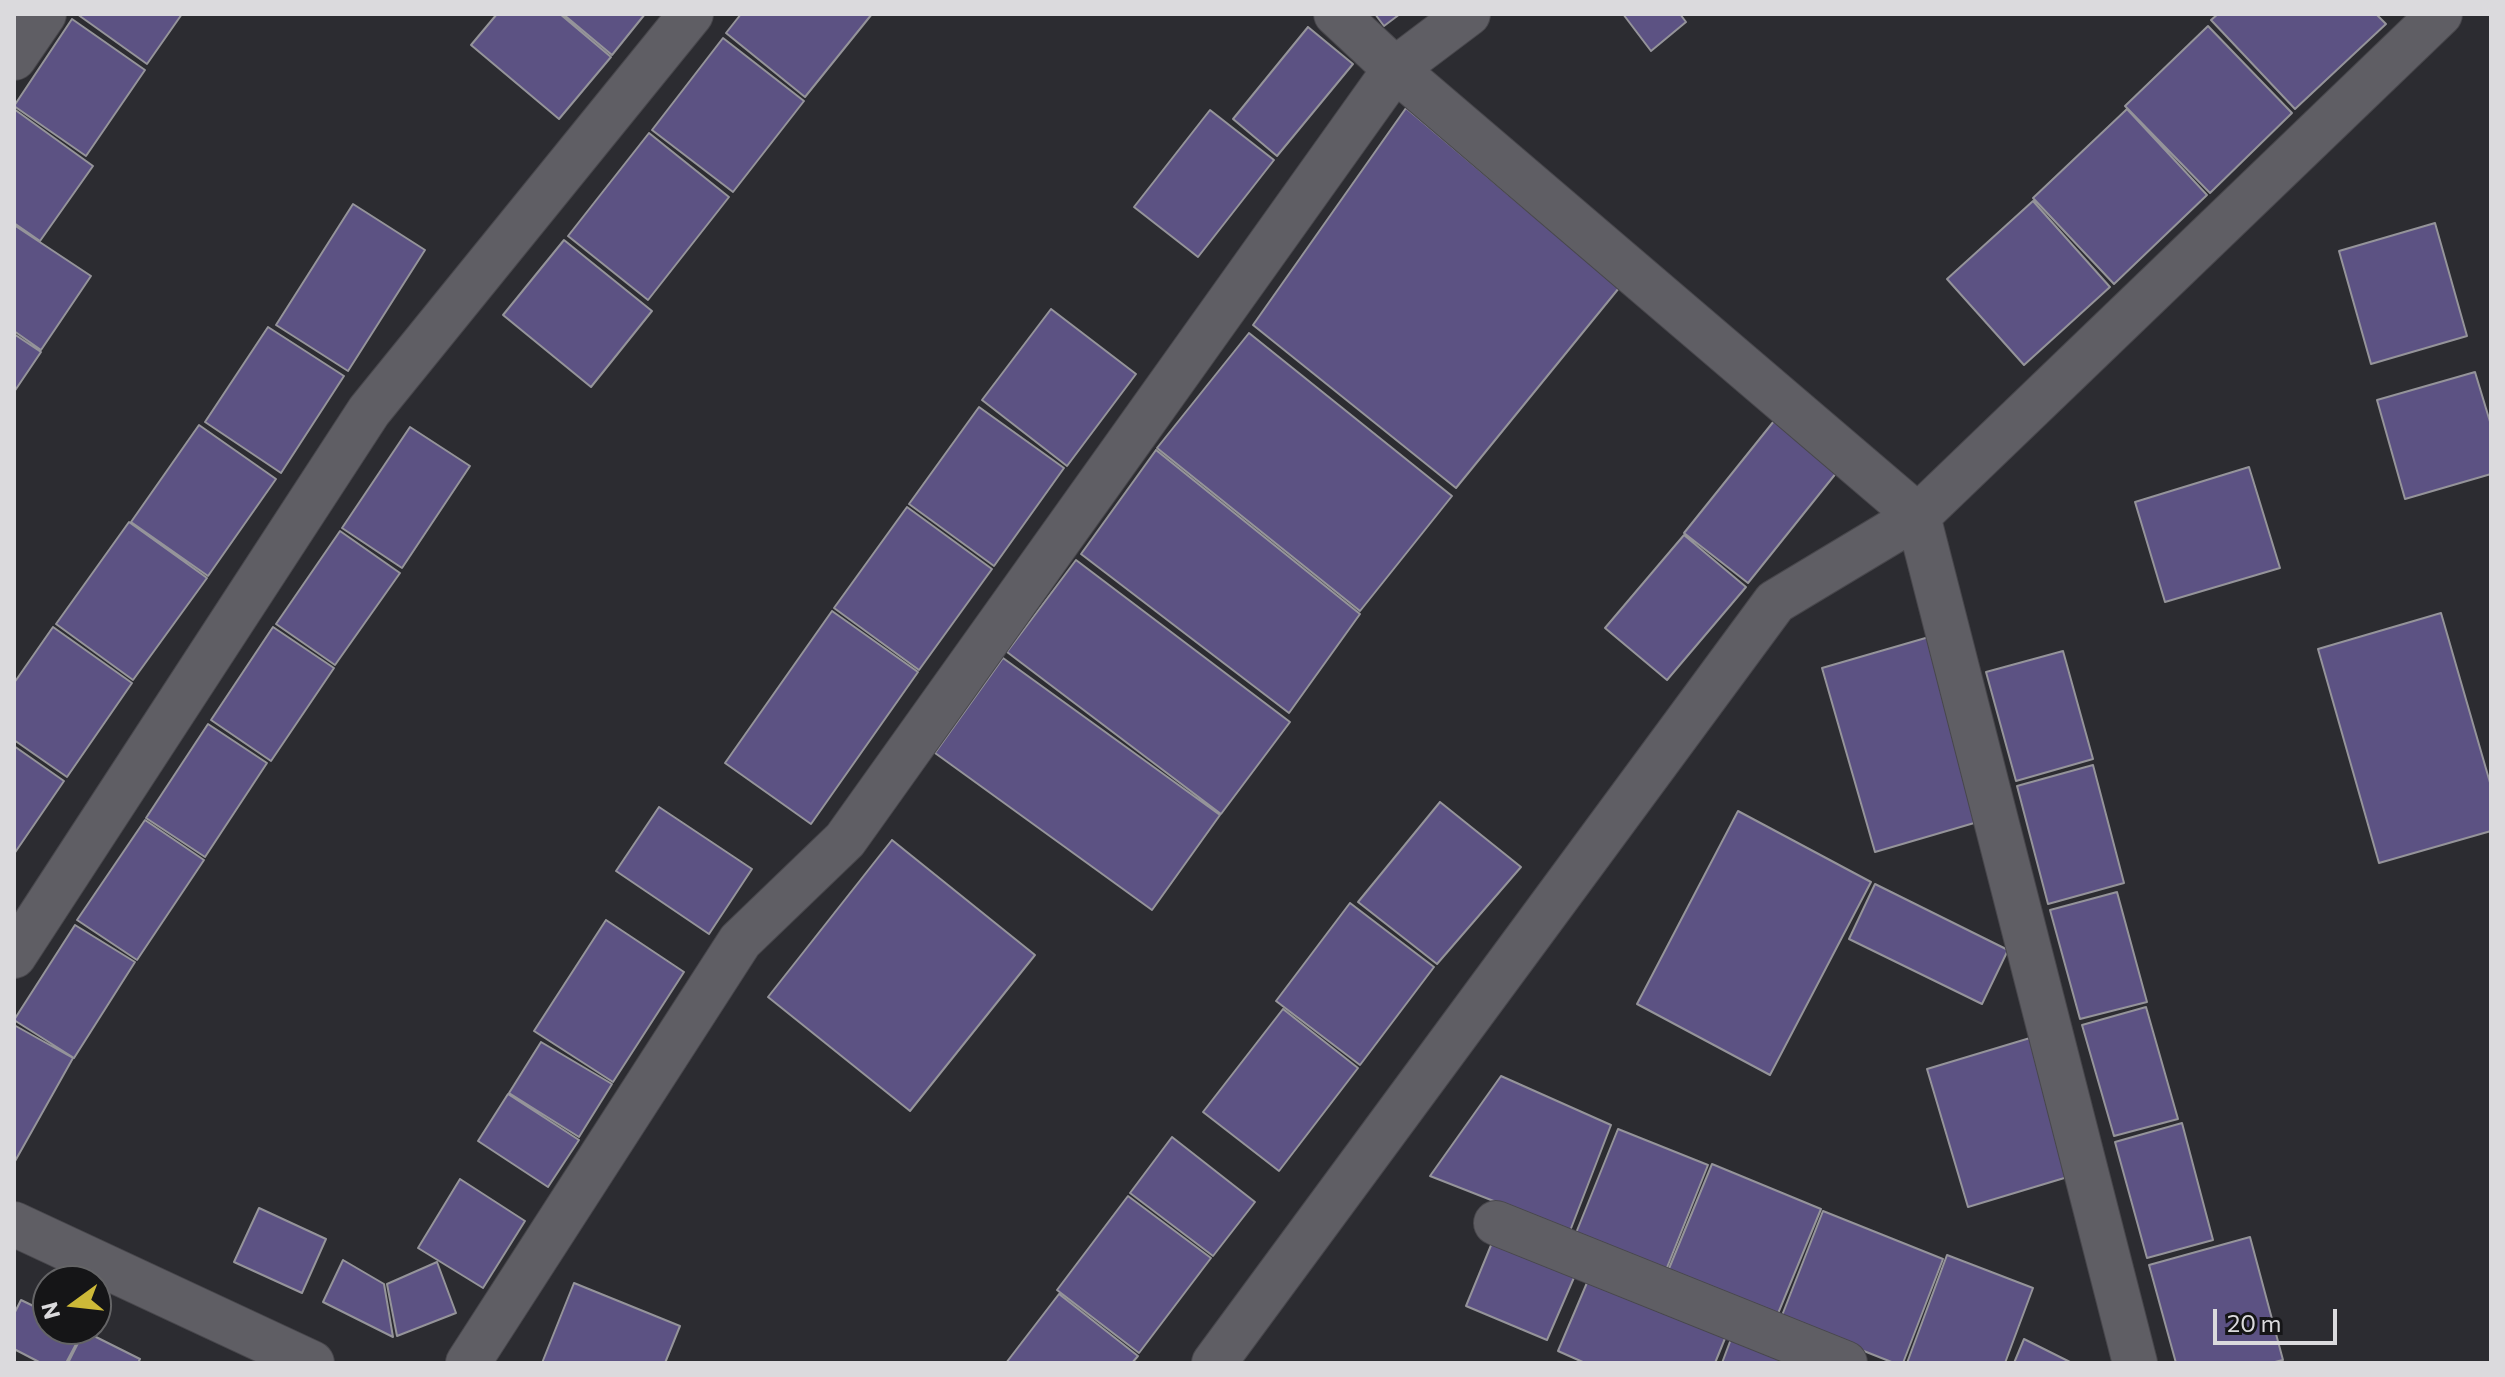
<!DOCTYPE html>
<html>
<head>
<meta charset="utf-8">
<style>
  body { margin:0 }
  #map { position:relative; width:2505px; height:1377px; overflow:hidden; background:#2c2c31; font-family:Commissioner,sans-serif }
  canvas { display:block }
  .frame { position:absolute; inset:0; border:16px solid #dbdadd; pointer-events:none }
  .north { position:absolute; left:32px; top:1265px; width:80px; height:80px; box-sizing:border-box; background:#151517; border:2px solid #646466; border-radius:50%; rotate:255deg; font-size:22px; font-weight:700; line-height:32px; text-align:center; color:#dbdadd }
  .north::after { content:''; display:block; margin:auto; width:28px; height:36px; background:#cdb938; clip-path:polygon(50% 0,100% 100%,50% 72%,0 100%) }
  .scale { position:absolute; left:2213px; top:1309px; width:124px; height:36px; box-sizing:border-box; border:4px solid #dbdadd; border-top:0; padding-left:10px; font-size:24px; line-height:28px; white-space:nowrap; color:#dbdadd; -webkit-text-stroke:6px #151517; paint-order:stroke }
</style>
</head>
<body>
<div id="map">
<canvas width="2505" height="1377"></canvas>
<div class="frame"></div>
<div class="north">N</div>
<div class="scale">20 m</div>
</div>
<script>
const c = document.querySelector('canvas').getContext('2d');
c.lineJoin = 'round';
function fillPath(path, color) {
  c.fillStyle = color;
  c.fill(path, 'evenodd');
}
function poly(rows) {
  const path = new Path2D();
  for (const r of rows) {
    path.moveTo(r[0], r[1]);
    for (let i = 2; i < r.length; i += 2) path.lineTo(r[i], r[i + 1]);
  }
  return path;
}
function strokePath(path, color, width, dash) {
  c.strokeStyle = color;
  c.lineWidth = width;
  c.lineCap = dash ? 'butt' : 'round';
  c.setLineDash(dash || []);
  c.stroke(path);
}
const building = poly([
  [77,14,182,14,147,64,77,14],
  [497,14,560,14,611,57,559,119,471,45,497,14],
  [563,14,645,14,612,55,563,14],
  [741,14,872,14,805,97,726,33,741,14],
  [1375,14,1400,14,1384,26,1375,14],
  [1623,14,1680,14,1686,22,1651,51,1623,14],
  [2218,14,2376,14,2386,24,2295,109,2211,20,2218,14],
  [72,19,145,70,86,156,14,106,72,19],
  [2208,26,2292,113,2210,193,2125,106,2208,26],
  [1308,27,1353,64,1277,156,1233,119,1308,27],
  [723,38,804,101,733,192,652,130,723,38],
  [1406,108,1619,288,1456,488,1253,325,1406,108],
  [14,109,93,166,40,241,14,223,14,109],
  [2127,109,2207,195,2114,284,2033,198,2127,109],
  [1210,110,1274,160,1198,257,1134,207,1210,110],
  [649,133,729,197,648,300,568,236,649,133],
  [2033,201,2110,287,2024,365,1947,279,2033,201],
  [353,204,425,250,348,371,276,325,353,204],
  [2435,223,2467,336,2371,364,2339,251,2435,223],
  [14,225,91,276,41,350,14,331,14,225],
  [564,240,652,311,591,387,503,315,564,240],
  [1051,309,1136,374,1067,466,982,400,1051,309],
  [268,327,344,376,281,473,205,422,268,327],
  [1249,333,1452,496,1360,611,1157,448,1249,333],
  [14,334,41,352,14,392,14,334],
  [2475,372,2491,425,2491,474,2405,499,2377,400,2475,372],
  [979,407,1064,468,994,566,909,504,979,407],
  [1778,416,1841,467,1748,583,1684,533,1778,416],
  [199,425,276,479,208,576,131,522,199,425],
  [410,427,470,466,402,568,342,528,410,427],
  [1156,450,1360,614,1289,713,1081,554,1156,450],
  [2249,467,2280,568,2165,602,2135,502,2249,467],
  [907,507,992,569,919,670,834,608,907,507],
  [129,522,207,578,133,680,56,624,129,522],
  [340,531,400,573,335,665,276,624,340,531],
  [1684,535,1746,587,1667,680,1605,628,1684,535],
  [1076,560,1290,722,1221,814,1007,652,1076,560],
  [832,611,918,672,811,824,725,763,832,611],
  [2441,613,2491,786,2491,831,2379,863,2318,649,2441,613],
  [53,627,132,683,67,777,14,740,14,683,53,627],
  [273,627,334,668,271,761,211,720,273,627],
  [1929,637,1981,821,1875,852,1822,668,1929,637],
  [2063,651,2093,759,2016,781,1986,672,2063,651],
  [1003,658,1220,815,1152,910,935,753,1003,658],
  [208,724,267,763,205,857,146,818,208,724],
  [14,746,64,781,14,854,14,746],
  [2093,765,2124,883,2048,904,2017,786,2093,765],
  [1440,802,1521,867,1437,964,1358,902,1440,802],
  [659,807,752,869,709,934,616,871,659,807],
  [1738,811,1871,882,1770,1075,1637,1004,1738,811],
  [145,820,204,860,137,960,77,920,145,820],
  [892,840,1035,955,910,1111,768,997,892,840],
  [1875,884,2008,950,1982,1004,1849,939,1875,884],
  [2117,892,2147,1002,2080,1019,2050,910,2117,892],
  [1350,903,1434,967,1360,1065,1276,1001,1350,903],
  [606,920,684,972,613,1082,534,1031,606,920],
  [75,925,135,962,74,1058,14,1020,75,925],
  [2146,1007,2178,1119,2114,1136,2082,1025,2146,1007],
  [1283,1009,1358,1068,1279,1171,1203,1112,1283,1009],
  [14,1025,73,1058,14,1163,14,1025],
  [2030,1038,2071,1176,1968,1207,1927,1069,2030,1038],
  [541,1042,612,1084,579,1137,509,1093,541,1042],
  [1501,1076,1611,1125,1570,1231,1430,1176,1501,1076],
  [508,1094,579,1140,548,1187,478,1141,508,1094],
  [2182,1123,2213,1240,2147,1258,2115,1142,2182,1123],
  [1618,1129,1708,1165,1666,1270,1576,1233,1618,1129],
  [1172,1137,1255,1202,1213,1256,1130,1193,1172,1137],
  [1712,1164,1821,1209,1777,1316,1668,1271,1712,1164],
  [460,1179,525,1221,483,1288,418,1248,460,1179],
  [1128,1196,1211,1258,1139,1353,1057,1290,1128,1196],
  [259,1208,326,1239,302,1293,234,1262,259,1208],
  [1823,1211,1943,1259,1903,1363,1894,1363,1781,1318,1823,1211],
  [2250,1237,2283,1360,2271,1363,2176,1363,2149,1265,2250,1237],
  [1494,1238,1576,1273,1547,1340,1466,1306,1494,1238],
  [1947,1255,2033,1288,2005,1363,1907,1363,1947,1255],
  [343,1260,384,1284,393,1337,323,1302,343,1260],
  [437,1262,456,1313,397,1336,387,1284,437,1262],
  [1589,1278,1726,1336,1715,1363,1585,1363,1558,1351,1589,1278],
  [574,1283,680,1326,665,1363,542,1363,574,1283],
  [1059,1294,1138,1356,1132,1363,1006,1363,1059,1294],
  [21,1300,48,1313,48,1329,83,1331,66,1363,41,1363,14,1349,14,1314,21,1300],
  [84,1331,140,1359,138,1363,68,1363,84,1331],
  [1731,1339,1791,1363,1722,1363,1731,1339],
  [2024,1339,2072,1363,2014,1363,2024,1339]
]);
fillPath(building, '#5c5283');
strokePath(building, '#95949a', 2);
const minor = poly([
  [1336,14,1395,69,1918,516,2135,1363],
  [14,58,44,14],
  [14,956,369,411,691,14],
  [1496,1223,1845,1363],
  [468,1363,740,941,845,840,1395,69,1468,14],
  [1214,1363,1775,602,1918,516,2440,14]
]);
const secondary = poly([
  [14,1224,312,1363]
]);
strokePath(minor, '#48474c', 46);
strokePath(secondary, '#48474c', 46);
strokePath(minor, '#5f5e64', 44);
strokePath(secondary, '#5f5e64', 44);
</script>
</body>
</html>
